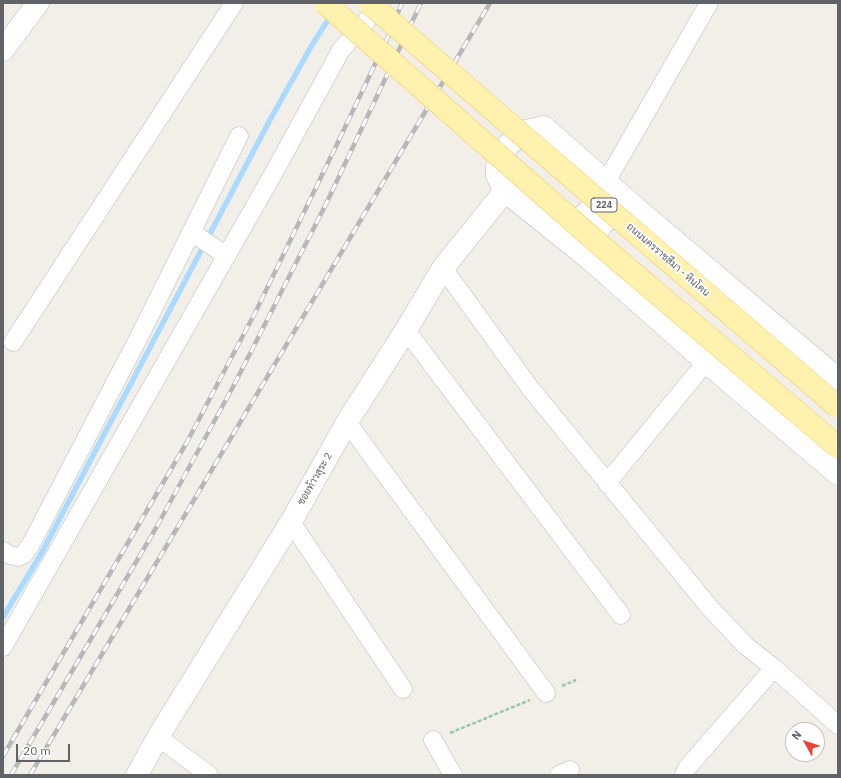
<!DOCTYPE html>
<meta charset="utf-8">
<style>
body{margin:0}
#map{position:relative;width:841px;height:778px;overflow:hidden;background:#f1efe8;font-family:"IBM Plex Sans",sans-serif}
canvas{display:block}
.frame{position:absolute;inset:0;border:4px solid #5f6368;pointer-events:none}
.north{position:absolute;left:785px;top:722px;width:40px;height:40px;box-sizing:border-box;background:#fff;border:1px solid #bfc1c3;border-radius:50%;rotate:309deg;font-size:11px;font-weight:700;line-height:16px;text-align:center;color:#5f6368}
.north::after{content:'';display:block;margin:auto;width:14px;height:18px;background:#ea4335;clip-path:polygon(50% 0,100% 100%,50% 72%,0 100%)}
.scale{position:absolute;left:16px;top:744px;width:54px;height:18px;box-sizing:border-box;border:2px solid #5f6368;border-top:0;padding-left:5px;font-size:12px;line-height:14px;white-space:nowrap;color:#5f6368;-webkit-text-stroke:3px #fff;paint-order:stroke}
</style>
<div id="map">
<canvas width="841" height="778"></canvas>
<div class="frame"></div>
<div class="north">N</div>
<div class="scale">20 m</div>
</div>
<script>
const g = document.querySelector('canvas').getContext('2d');
g.lineJoin = 'round';
function poly(rows) {
  const path = new Path2D();
  for (const r of rows) {
    path.moveTo(r[0], r[1]);
    for (let i = 2; i < r.length; i += 2) path.lineTo(r[i], r[i + 1]);
  }
  return path;
}
function stroke(path, color, width, dash) {
  g.strokeStyle = color;
  g.lineWidth = width;
  g.lineCap = dash ? 'butt' : 'round';
  g.setLineDash(dash || []);
  g.stroke(path);
}
function drawText(font, color, halo, rows, align = 'center') {
  g.font = font + ' "IBM Plex Sans",Sarabun,sans-serif';
  g.lineWidth = 3.5;
  g.setLineDash([]);
  g.textBaseline = 'middle';
  g.strokeStyle = halo;
  g.fillStyle = color;
  for (const [text, x, y, turn = 0] of rows) {
    g.save();
    g.translate(x, y);
    g.rotate((+turn || 0) * Math.PI / 180);
    g.textAlign = isNaN(turn) ? turn : align;
    if (halo) g.strokeText(text, 0, 0);
    g.fillText(text, 0, 0);
    g.restore();
  }
}
stroke(poly([
 [3,617,41,554,271,118,312,45,331,15]
]), '#aadaff', 5.5);
const street = poly([
 [606,182,709,3],
 [191,232,227,256],
 [443,268,530,388,710,608,745,645,774,668,838,725],
 [406,330,621,615],
 [13,342,234,3],
 [347,422,546,693],
 [607,483,706,362],
 [291,522,403,689],
 [3,551,10,555,18,557,24,554,31,544,139,337,239,136],
 [3,647,272,176,341,50,382,3],
 [158,737,209,775],
 [433,740,453,775],
 [559,775,570,770],
 [684,775,687,768,774,668]
]);
const secondary = poly([
 [3,50,38,3],
 [558,228,572,225,588,212,598,202,605,183],
 [592,256,592,242,602,223,621,211,632,210],
 [838,379,638,210,544,127,526,131,509,144,497,166,497,175,505,191,592,261,706,362,838,474],
 [137,775,158,737,291,522,347,422,406,330,443,268,505,191]
]);
stroke(street, '#b5b8bc', 19);
stroke(secondary, '#b6babf', 23);
stroke(poly([
 [562,686,576,680],
 [450,733,530,700]
]), '#9cc7a9', 2.5, [4, 2]);
stroke(street, '#fff', 18);
stroke(secondary, '#fff', 22);
const rail = poly([
 [3,756,187,442,219,381,255,313,339,140,388,37,402,3],
 [11,775,156,528,234,385,326,204,421,3],
 [30,775,490,3]
]);
stroke(rail, '#b6b7b8', 4.5);
stroke(rail, '#fff', 3, [9]);
const primaryBridge = poly([
 [325,3,606,250,838,447],
 [369,3,838,407]
]);
stroke(primaryBridge, '#f2c960', 23, []);
stroke(primaryBridge, '#fff2af', 22);
for (const [x, y, w] of [
 [604,205,26]
]) {
  const box = new Path2D();
  box.roundRect(x - w / 2, y - 7, w, 14, 3);
  g.fillStyle = '#fff';
  g.fill(box);
  stroke(box, '#5f6368', 1);
}
drawText('bold 9px', '#5f6368', null, [
 ["224",604,205]
]);
drawText('10px', '#5f6368', '#fff', [
 ["ถนนนครราชสีมา - หินโคน",668,260,41],
 ["ซอยท้าวสุระ 2",315,479,-60]
]);
</script>
